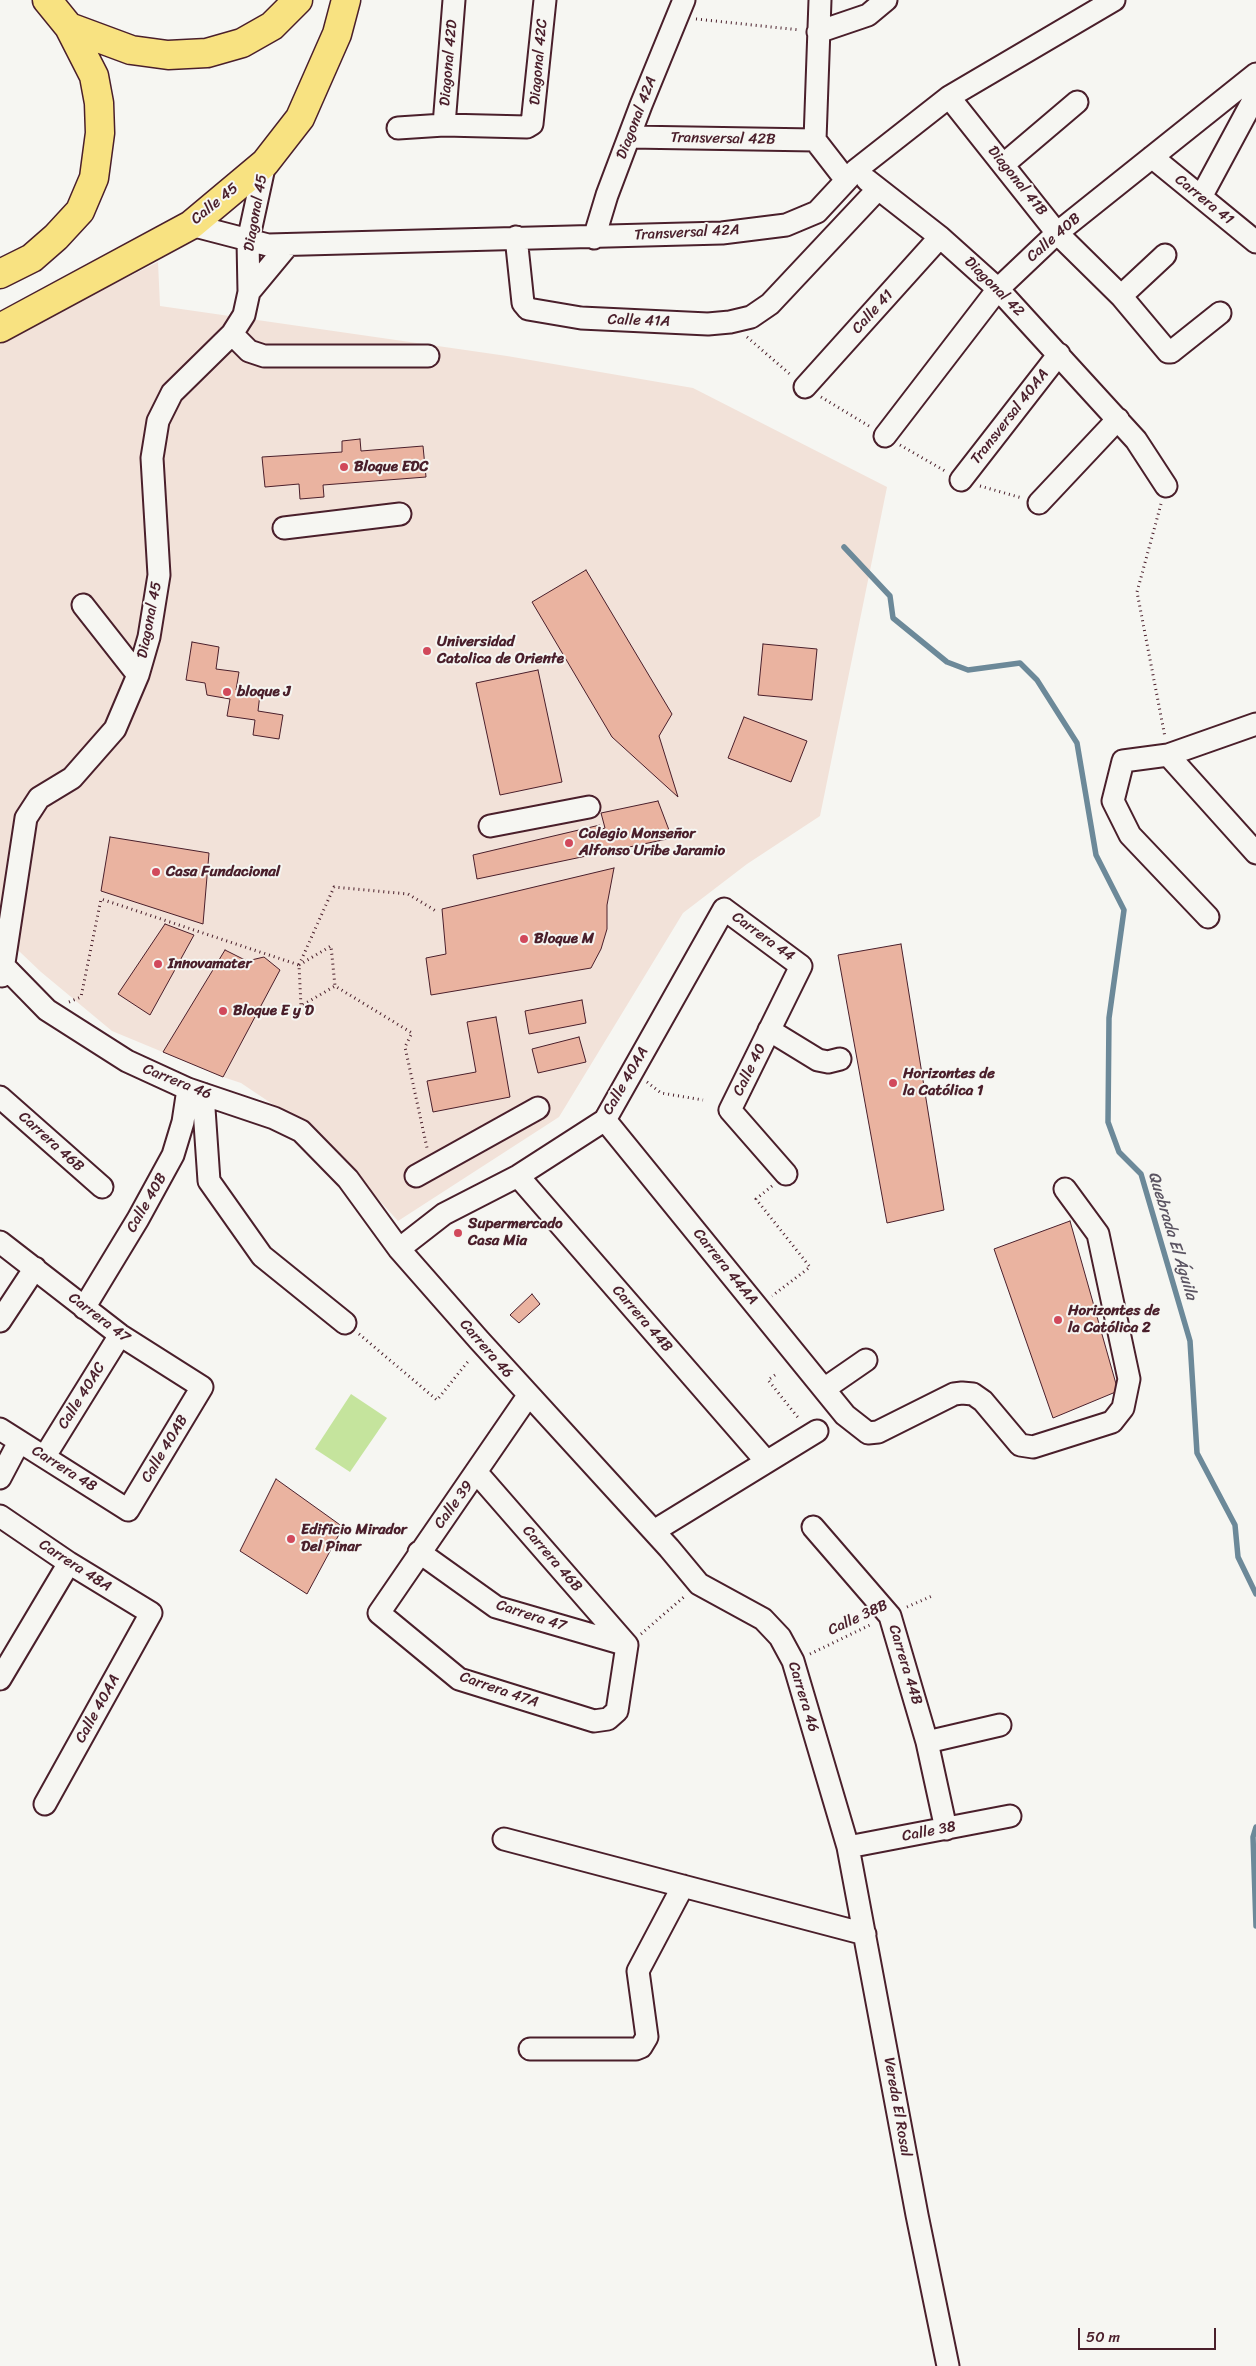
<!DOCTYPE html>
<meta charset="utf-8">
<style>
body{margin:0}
#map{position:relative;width:1256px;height:2366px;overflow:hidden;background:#f6f6f2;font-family:Sriracha,sans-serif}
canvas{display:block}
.scale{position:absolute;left:1078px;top:2328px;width:138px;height:22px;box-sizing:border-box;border:2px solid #4a1f2b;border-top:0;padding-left:6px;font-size:15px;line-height:18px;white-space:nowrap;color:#4a1f2b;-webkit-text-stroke:4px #f6f6f2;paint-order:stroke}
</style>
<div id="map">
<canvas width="1256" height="2366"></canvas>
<div class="scale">50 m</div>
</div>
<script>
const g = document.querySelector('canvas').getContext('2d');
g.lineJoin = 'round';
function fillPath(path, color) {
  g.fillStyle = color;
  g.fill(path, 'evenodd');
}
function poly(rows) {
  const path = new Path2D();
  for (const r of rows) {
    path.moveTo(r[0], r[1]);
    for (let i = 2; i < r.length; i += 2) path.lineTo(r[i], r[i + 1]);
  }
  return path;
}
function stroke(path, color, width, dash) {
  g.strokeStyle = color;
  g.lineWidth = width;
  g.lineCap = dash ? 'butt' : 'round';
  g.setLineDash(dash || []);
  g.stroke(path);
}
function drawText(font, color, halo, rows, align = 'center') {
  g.font = font + ' Sriracha,sans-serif';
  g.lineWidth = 4;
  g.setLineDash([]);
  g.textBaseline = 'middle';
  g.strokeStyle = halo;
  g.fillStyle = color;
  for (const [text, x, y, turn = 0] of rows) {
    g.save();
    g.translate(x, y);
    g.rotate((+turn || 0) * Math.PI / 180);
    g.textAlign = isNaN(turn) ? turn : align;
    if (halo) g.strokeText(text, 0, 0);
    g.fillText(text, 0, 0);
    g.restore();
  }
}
fillPath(poly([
 [158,262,160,306,507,356,693,388,887,487,820,816,747,864,683,913,559,1117,398,1221,323,1138,241,1083,223,1077,112,1031,41,972,0,933,0,341]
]), '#f2e2d9');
fillPath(poly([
 [351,1394,387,1418,350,1472,315,1449]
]), '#c5e49d');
stroke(poly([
 [844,547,890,596,893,618,947,662,968,670,1020,663,1037,680,1077,743,1096,855,1124,910,1109,1018,1108,1122,1119,1152,1141,1174,1190,1341,1197,1453,1235,1525,1238,1557,1256,1594],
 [1256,1827,1253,1837,1256,1926]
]), '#6c8999', 5.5);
const building = poly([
 [360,439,361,451,423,446,426,477,323,485,324,497,300,499,299,484,265,487,262,457,342,452,342,441,360,439],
 [586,570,672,714,659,736,678,797,612,737,532,602,586,570],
 [192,642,219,647,216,669,239,672,236,690,260,694,258,711,283,715,279,739,253,735,255,720,227,716,230,699,207,695,205,683,186,680,192,642],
 [763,644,817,649,812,700,758,695,763,644],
 [538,670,562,782,500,795,476,683,538,670],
 [744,717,807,741,791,782,728,758,744,717],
 [658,801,672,838,477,879,473,855,600,825,600,830,605,828,601,813,658,801],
 [110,837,209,853,203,924,101,891,110,837],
 [614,868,607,905,607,929,601,949,591,968,431,995,426,958,446,954,442,909,614,868],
 [165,924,194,935,150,1015,118,994,165,924],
 [901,944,944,1210,887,1223,838,955,901,944],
 [225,950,247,961,264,957,280,970,223,1077,163,1052,225,950],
 [582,1000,586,1023,529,1034,525,1011,582,1000],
 [496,1017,510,1097,433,1112,427,1081,476,1072,467,1022,496,1017],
 [579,1037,586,1062,538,1073,532,1049,579,1037],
 [1070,1221,1118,1391,1053,1418,994,1249,1070,1221],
 [532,1294,540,1304,519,1323,510,1315,532,1294],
 [276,1479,343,1527,307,1594,240,1551,276,1479]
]);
fillPath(building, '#eab3a0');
stroke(building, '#4a1f2b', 1);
const minor = poly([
 [820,0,815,140,846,180],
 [818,32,868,15,886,0],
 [949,97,1057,233,1121,296,1168,352,1171,352,1220,313],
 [444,125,454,0],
 [398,128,444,125,527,127,532,124,545,0],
 [630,137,815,140],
 [1152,157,1256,242],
 [1004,164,1077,102],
 [867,180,940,237,998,289,1136,440,1166,486],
 [1201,197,1256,95],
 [191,225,268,245,722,233,786,225,817,212,856,170,949,97,1114,0],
 [516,237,523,303,528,309,581,318,708,324,730,322,751,317,770,304,878,189],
 [594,238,607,195,641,105,684,0],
 [249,292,288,245],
 [1121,296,1165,255],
 [232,334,249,351,264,356,428,356],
 [805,387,940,237],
 [885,436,998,289,1057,233,1256,74],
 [961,480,1059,354],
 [1039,503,1118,419],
 [284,528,400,514],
 [83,605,138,675],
 [1168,755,1256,853],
 [490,826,589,807],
 [1208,917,1130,835,1113,801,1123,761,1168,755,1256,724],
 [0,962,47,1010,127,1061,188,1089,274,1118,301,1131,348,1179,399,1249,479,1340,669,1548,699,1584,763,1619,780,1637,793,1661,848,1847,917,2215,948,2366],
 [2,976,26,818,39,798,72,778,115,729,138,675,149,637,159,575,152,458,158,421,172,393,232,334,244,315,249,292,248,241,265,163],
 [769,1030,818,1060,828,1062,840,1059],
 [203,1094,209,1181,262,1256,345,1323],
 [0,1097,102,1187],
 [605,1120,845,1415,868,1433,878,1432,954,1394,962,1393,973,1394,983,1401,1020,1445,1033,1447,1112,1422,1123,1408,1129,1379,1098,1234,1065,1189],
 [416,1176,538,1108],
 [518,1176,766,1461],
 [0,1242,120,1335,202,1387,128,1510,0,1429],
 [399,1249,444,1214,518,1176,605,1120,724,909,801,966,730,1110,786,1174],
 [84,1308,138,1219,173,1155,183,1122,188,1089],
 [0,1321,35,1268],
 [824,1389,866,1360],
 [528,1396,379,1613,459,1679,594,1721,608,1719,617,1711,627,1645],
 [45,1456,120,1335],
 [477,1473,627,1645],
 [0,1478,19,1442],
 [0,1516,69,1563,151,1613,45,1804],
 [813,1527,890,1616,927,1742,946,1829],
 [654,1531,817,1431],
 [419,1552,496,1607,627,1645],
 [0,1679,69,1563],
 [927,1742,1000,1725],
 [504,1839,865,1934],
 [848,1847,1010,1816],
 [530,2049,636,2049,641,2047,647,2037,638,1971,683,1886]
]);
const major = poly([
 [47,0,69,27,131,50,168,55,207,53,242,43,272,26,298,0],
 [0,274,32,258,56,237,80,211,94,178,100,133,99,103,94,76,69,27],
 [0,328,191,225,265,163,300,118,337,34,346,0]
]);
stroke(minor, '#4a1f2b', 25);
stroke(major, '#4a1f2b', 31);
stroke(poly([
 [696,19,800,30],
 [747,337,792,376],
 [821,397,869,426],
 [900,445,945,471],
 [980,486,1022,498],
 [1161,504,1137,592,1165,737],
 [299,965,334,887,408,894,436,911],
 [299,965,331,946,335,986],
 [69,1002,81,997,101,899,299,965,301,1006,335,986,412,1033,405,1047,427,1148],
 [647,1082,661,1093,703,1100],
 [772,1186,756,1199,810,1267,772,1296],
 [359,1334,437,1400,470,1359],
 [775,1375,768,1380,800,1420],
 [907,1607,932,1596],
 [641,1634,685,1596],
 [810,1654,872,1624]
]), '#4a1f2b', 3, [1, 4]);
stroke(minor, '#f6f6f2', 21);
stroke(major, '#f8e281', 28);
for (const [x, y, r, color] of [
 [344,467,5,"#d1495b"],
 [427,651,5,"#d1495b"],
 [227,692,5,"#d1495b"],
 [569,843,5,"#d1495b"],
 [156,872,5,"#d1495b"],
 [524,939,5,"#d1495b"],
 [158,964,5,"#d1495b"],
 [223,1011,5,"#d1495b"],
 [893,1083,5,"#d1495b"],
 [458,1233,5,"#d1495b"],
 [1058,1320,5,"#d1495b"],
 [291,1539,5,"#d1495b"]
]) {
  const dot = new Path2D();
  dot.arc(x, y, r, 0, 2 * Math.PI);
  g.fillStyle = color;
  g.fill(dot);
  stroke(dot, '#f6f6f2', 2);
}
drawText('15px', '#4a1f2b', '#f6f6f2', [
 ["Diagonal 42C",539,62,-85],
 ["Diagonal 42D",449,63,-85],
 ["Diagonal 42A",637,118,-69],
 ["Transversal 42B",723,139,1],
 ["Diagonal 41B",1017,181,51],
 ["Carrera 41",1204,200,39],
 ["Calle 45",215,204,-39],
 ["Diagonal 45",256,213,-80],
 ["Transversal 42A",687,233,-3],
 ["Calle 40B",1054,238,-41],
 ["Diagonal 42",994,287,45],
 ["Calle 41",873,312,-48],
 ["Calle 41A",639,321,2],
 ["Transversal 40AA",1010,417,-52],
 ["Diagonal 45",150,620,-79],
 ["Carrera 44",763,937,36],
 ["Calle 40",750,1070,-64],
 ["Calle 40AA",626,1081,-60],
 ["Carrera 46",177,1082,22],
 ["Carrera 46B",51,1142,42],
 ["Calle 40B",147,1203,-60],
 ["Carrera 44AA",725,1267,51],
 ["Carrera 47",99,1318,37],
 ["Carrera 44B",642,1319,49],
 ["Carrera 46",486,1349,49],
 ["Calle 40AC",82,1396,-58],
 ["Calle 40AB",165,1449,-59],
 ["Carrera 48",64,1469,32],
 ["Calle 39",454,1505,-54],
 ["Carrera 46B",552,1559,49],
 ["Carrera 48A",75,1566,33],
 ["Carrera 47",531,1616,18],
 ["Calle 38B",858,1618,-25],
 ["Carrera 44B",905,1665,73],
 ["Carrera 47A",499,1690,19],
 ["Carrera 46",803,1697,73],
 ["Calle 40AA",98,1709,-61],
 ["Calle 38",929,1832,-11],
 ["Vereda El Rosal",897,2107,80]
]);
drawText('bold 15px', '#4a1f2b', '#f6f6f2', [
 ["Bloque EDC",354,467],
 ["Universidad",437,642],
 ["Catolica de Oriente",437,659],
 ["bloque J",237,692],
 ["Colegio Monseñor",579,834],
 ["Alfonso Uribe Jaramio",579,851],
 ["Casa Fundacional",166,872],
 ["Bloque M",534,939],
 ["Innovamater",168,964],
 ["Bloque E y D",233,1011],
 ["Horizontes de",903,1074],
 ["la Católica 1",903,1091],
 ["Supermercado",468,1224],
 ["Casa Mia",468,1241],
 ["Horizontes de",1068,1311],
 ["la Católica 2",1068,1328],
 ["Edificio Mirador",301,1530],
 ["Del Pinar",301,1547]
], 'left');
drawText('italic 16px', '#5b5462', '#f6f6f2', [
 ["Quebrada El Águila",1172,1236,73]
]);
</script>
